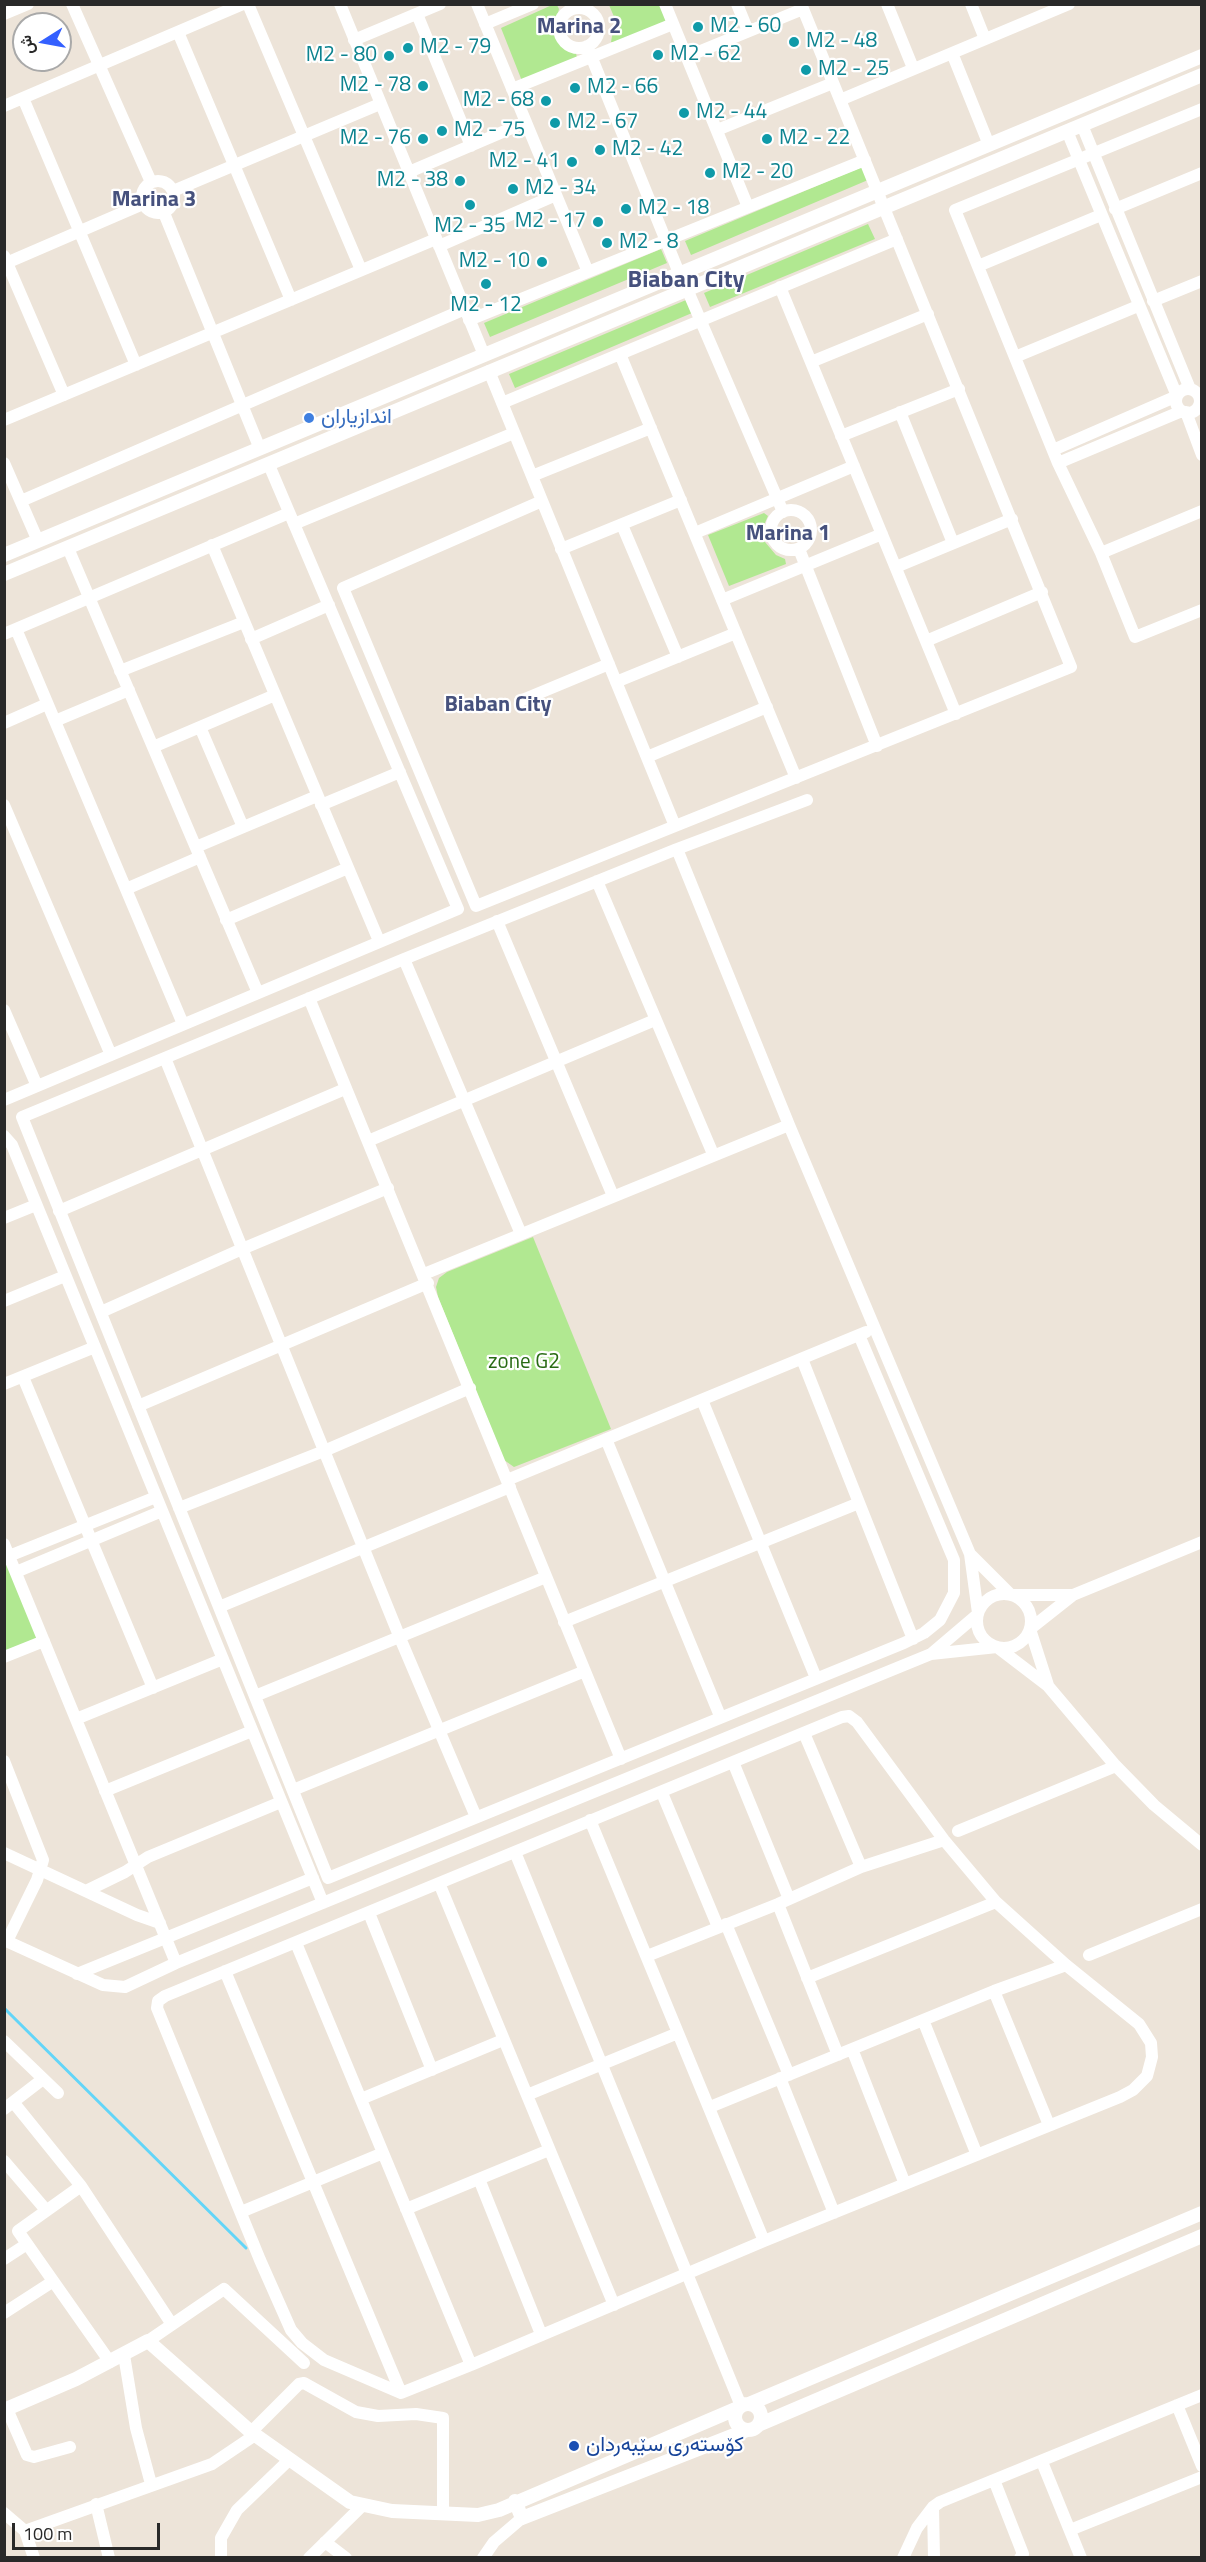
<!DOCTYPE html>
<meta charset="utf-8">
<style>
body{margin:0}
#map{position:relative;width:1206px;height:2562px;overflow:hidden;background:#ede4d9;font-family:"Titillium Web",Vazirmatn,sans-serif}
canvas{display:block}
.frame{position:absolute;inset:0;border:6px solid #292929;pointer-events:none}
.north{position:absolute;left:12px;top:12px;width:60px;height:60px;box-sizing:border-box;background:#fff;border:2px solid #a9a9a9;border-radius:50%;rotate:259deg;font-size:16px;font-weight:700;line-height:24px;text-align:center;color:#292929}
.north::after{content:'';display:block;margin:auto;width:21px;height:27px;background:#3460ff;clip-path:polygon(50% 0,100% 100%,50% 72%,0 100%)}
.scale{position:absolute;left:12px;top:2523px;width:148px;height:27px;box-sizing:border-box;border:3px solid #292929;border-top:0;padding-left:8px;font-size:18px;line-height:21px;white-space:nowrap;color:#292929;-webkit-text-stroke:4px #fff;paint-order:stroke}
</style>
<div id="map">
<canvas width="1206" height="2562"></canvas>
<div class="frame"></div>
<div class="north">ش</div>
<div class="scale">100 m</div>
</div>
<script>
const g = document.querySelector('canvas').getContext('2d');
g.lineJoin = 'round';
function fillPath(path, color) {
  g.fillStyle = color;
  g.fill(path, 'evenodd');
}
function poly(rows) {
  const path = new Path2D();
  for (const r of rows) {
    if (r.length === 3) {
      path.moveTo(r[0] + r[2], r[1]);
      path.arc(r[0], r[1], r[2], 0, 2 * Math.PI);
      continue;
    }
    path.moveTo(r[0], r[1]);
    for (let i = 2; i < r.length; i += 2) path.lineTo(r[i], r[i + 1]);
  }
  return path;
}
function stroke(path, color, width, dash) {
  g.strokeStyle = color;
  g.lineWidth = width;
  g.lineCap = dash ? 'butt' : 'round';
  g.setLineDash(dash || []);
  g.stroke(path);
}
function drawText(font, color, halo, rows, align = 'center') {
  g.font = font + ' "Titillium Web",Vazirmatn,sans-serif';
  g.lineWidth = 4.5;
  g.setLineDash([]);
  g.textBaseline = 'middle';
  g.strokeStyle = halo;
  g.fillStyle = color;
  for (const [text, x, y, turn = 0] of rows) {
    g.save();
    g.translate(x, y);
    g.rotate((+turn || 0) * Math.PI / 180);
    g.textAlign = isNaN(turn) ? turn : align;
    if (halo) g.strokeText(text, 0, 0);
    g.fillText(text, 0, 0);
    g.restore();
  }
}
fillPath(poly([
 [552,5,557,5,559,9,554,28,558,40,565,49,576,53,577,58,522,81,501,28],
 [609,5,667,5,672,19,615,43,611,42,615,19],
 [862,167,868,180,691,255,685,241],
 [868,224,875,239,710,307,704,293],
 [661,249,667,263,490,337,484,323],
 [686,300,692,313,515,388,509,374],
 [764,513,768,516,763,527,765,542,776,555,785,559,786,564,729,586,708,535],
 [533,1237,611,1429,514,1467,504,1460,438,1297,436,1287,439,1278,447,1272],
 [4,1557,38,1640,4,1653]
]), '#b1e891');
stroke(poly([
 [4,2008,246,2248]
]), '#63d5f8', 3);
stroke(poly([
 [72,4,151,182],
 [248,4,361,270],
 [340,4,484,355],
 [477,4,588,272],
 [665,4,748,207],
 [737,4,748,31],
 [887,4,913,68],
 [971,4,985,39],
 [579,28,20],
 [4,14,28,4],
 [417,14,471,146],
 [485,24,533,4],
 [178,32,291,300],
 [354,40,440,4],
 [587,46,679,273],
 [952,53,989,145],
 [686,57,803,9],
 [512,89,673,24],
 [23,98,136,365],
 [840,100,1069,4],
 [4,106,243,4],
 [1202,109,955,210,1058,463,1101,553,1135,637,1202,610],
 [1082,125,1190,389],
 [717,130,833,83],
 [409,172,526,122],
 [158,197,16],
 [173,191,380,104],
 [1115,209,1202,173],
 [164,213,260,449],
 [439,246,556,195],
 [4,256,64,395],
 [4,264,143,204],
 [978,266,1101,215],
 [780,287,956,714],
 [687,289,783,512],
 [1153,301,1202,281],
 [469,320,865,160],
 [620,354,796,778],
 [1015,357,1138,306],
 [811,362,928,314],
 [489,371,675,826],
 [1188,401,12],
 [502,403,897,239],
 [900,412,953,543],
 [1186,412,1202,455],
 [4,420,436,239],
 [841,436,959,389],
 [1053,450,1177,396,1067,131],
 [4,463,38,541],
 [1058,463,1182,411],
 [532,476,651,428],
 [21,501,465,309],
 [542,501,343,588,476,906,1071,667,801,4],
 [791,530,20],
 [294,524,514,433],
 [622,525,678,657],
 [695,533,854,466],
 [212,545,379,941],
 [68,548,258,993],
 [561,549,681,500],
 [799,549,877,746],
 [1101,553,1202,511],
 [896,567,1012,519],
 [722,600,882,534],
 [16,629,183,1024],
 [4,634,289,513],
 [251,639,329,605],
 [926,641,1042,592],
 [120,671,244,622],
 [616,682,736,633],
 [520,701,609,664],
 [55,721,129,690],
 [4,723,47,704],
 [200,727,243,827],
 [153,747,275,695],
 [647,757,767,707],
 [807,800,677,849,404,959,22,1117,328,1878,904,1643,924,1633,940,1620,954,1593,954,1560,859,1335],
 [4,805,111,1055],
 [321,805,400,772],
 [196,847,317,796],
 [677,849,789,1125,970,1554,978,1613],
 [597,881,713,1154],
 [126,889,200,857],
 [226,920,348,868],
 [497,921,613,1196],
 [404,959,521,1234],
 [309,998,621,1759],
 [4,1010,37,1086],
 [165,1058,400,1638,476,1817],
 [4,1100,458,909,269,465],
 [4,1136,12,1145,323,1903],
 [368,1141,655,1020],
 [59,1211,345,1089],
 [4,1218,36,1205],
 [424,1274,789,1125],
 [4,1301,65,1276],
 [101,1312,242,1249,388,1188],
 [802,1359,913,1639],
 [23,1377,153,1688],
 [4,1384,95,1347],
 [702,1400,816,1678],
 [138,1406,428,1283],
 [606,1439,720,1716],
 [507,1480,866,1332],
 [179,1508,324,1451,470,1388],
 [4,1544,176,1963],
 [971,1555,1011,1595],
 [9,1556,156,1497],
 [16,1572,162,1511],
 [1004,1621,27],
 [1014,1595,1073,1595],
 [219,1607,510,1487],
 [564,1622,859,1503],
 [997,1647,1048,1686,1114,1764,1154,1805,1202,1845],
 [931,1654,978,1614],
 [4,1657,44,1641],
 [1048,1685,1030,1629,1073,1595,1202,1542],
 [255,1696,546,1577],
 [76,1719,223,1659],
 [804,1733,861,1867],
 [4,1761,43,1860,37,1880,7,1941],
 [733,1762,789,1899],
 [293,1790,585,1671],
 [105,1791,252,1731],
 [662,1793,718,1927],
 [590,1820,764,2241],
 [958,1831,1116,1766],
 [515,1852,741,2406],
 [4,1853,137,1915,160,1923],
 [439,1883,614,2305],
 [86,1891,125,1872,148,1857,281,1802],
 [778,1904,838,2055],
 [369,1913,432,2070],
 [726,1924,789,2075],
 [4,1940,103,1985,125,1987,176,1963,931,1654,997,1647],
 [296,1943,471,2365,764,2241,1120,2097,1133,2090,1147,2076,1152,2057,1151,2043,1139,2024,1066,1965,996,1902,944,1840,857,1722,849,1716,842,1717,165,1996,158,2001,157,2008,260,2260,291,2330,302,2343,324,2360,401,2393,471,2365],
 [1089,1955,1202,1909],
 [647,1956,778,1904,861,1867,944,1840],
 [225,1971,401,2393],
 [77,1974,313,1878],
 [807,1978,996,1902],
 [994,1991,1049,2125],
 [923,2020,977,2155],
 [4,2041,58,2093],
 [852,2049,905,2184],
 [780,2078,834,2213],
 [527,2095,678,2033],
 [361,2099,503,2040],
 [14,2103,81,2186,171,2323],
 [710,2107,994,1991,1066,1965],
 [4,2109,43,2079],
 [4,2161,46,2210],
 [479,2179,541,2334],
 [81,2186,18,2231,110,2362],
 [406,2209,549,2150],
 [241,2212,383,2153],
 [4,2259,27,2244],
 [4,2313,52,2282],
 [148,2341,224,2289,304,2363],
 [124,2355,136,2428,151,2484],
 [1177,2405,1202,2466],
 [7,2409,27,2455,34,2457,70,2447],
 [251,2432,299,2384,304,2383,356,2412,378,2416,416,2414,443,2418,443,2513],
 [1042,2462,1081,2558],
 [994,2480,1023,2554,1020,2558],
 [96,2504,109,2558],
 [933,2507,934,2558],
 [4,2513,25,2531,34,2558],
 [1070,2530,1202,2477],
 [25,2531,212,2464,255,2435],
 [325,2542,346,2558],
 [221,2558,221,2538,237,2510,289,2460],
 [309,2558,362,2506],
 [483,2558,494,2542,522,2518],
 [903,2558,917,2528,933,2507,940,2502,1202,2395]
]), '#fff', 12);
stroke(poly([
 [4,555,1202,56],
 [4,574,1202,75],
 [749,2404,1202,2213],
 [748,2417,13],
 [4,2410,76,2379,148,2341,251,2432,350,2502,392,2511,478,2515,499,2510,738,2408],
 [758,2425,1202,2236],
 [515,2501,522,2518,747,2430]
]), '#fff', 14);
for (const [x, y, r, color] of [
 [698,27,6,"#0f9aa8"],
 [794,42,6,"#0f9aa8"],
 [408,48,6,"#0f9aa8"],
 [658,55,6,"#0f9aa8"],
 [389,56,6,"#0f9aa8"],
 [806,70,6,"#0f9aa8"],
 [423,86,6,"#0f9aa8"],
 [575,88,6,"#0f9aa8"],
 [546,101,6,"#0f9aa8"],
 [684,113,6,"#0f9aa8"],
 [555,123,6,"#0f9aa8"],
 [442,131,6,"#0f9aa8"],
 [423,139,6,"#0f9aa8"],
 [767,139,6,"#0f9aa8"],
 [600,150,6,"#0f9aa8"],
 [572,162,6,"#0f9aa8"],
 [710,173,6,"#0f9aa8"],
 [460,181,6,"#0f9aa8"],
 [513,189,6,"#0f9aa8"],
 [470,205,6,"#0f9aa8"],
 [626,209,6,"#0f9aa8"],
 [598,222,6,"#0f9aa8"],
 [607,243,6,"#0f9aa8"],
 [542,262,6,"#0f9aa8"],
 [486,284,6,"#0f9aa8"],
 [309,418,6,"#3f7fe0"],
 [574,2446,6,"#1a4fb4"]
]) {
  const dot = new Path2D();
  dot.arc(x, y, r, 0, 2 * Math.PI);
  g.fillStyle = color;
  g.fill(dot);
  stroke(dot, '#fff', 2);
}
drawText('21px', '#0d838f', '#fff', [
 ["M2 - 60",710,27],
 ["M2 - 48",806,42],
 ["M2 - 79",420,48],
 ["M2 - 62",670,55],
 ["M2 - 80",377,56,"right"],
 ["M2 - 25",818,70],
 ["M2 - 78",411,86,"right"],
 ["M2 - 66",587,88],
 ["M2 - 68",534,101,"right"],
 ["M2 - 44",696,113],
 ["M2 - 67",567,123],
 ["M2 - 75",454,131],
 ["M2 - 76",411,139,"right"],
 ["M2 - 22",779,139],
 ["M2 - 42",612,150],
 ["M2 - 41",560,162,"right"],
 ["M2 - 20",722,173],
 ["M2 - 38",448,181,"right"],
 ["M2 - 34",525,189],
 ["M2 - 18",638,209],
 ["M2 - 17",586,222,"right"],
 ["M2 - 35",470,227,"center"],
 ["M2 - 8",619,243],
 ["M2 - 10",530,262,"right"],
 ["M2 - 12",486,306,"center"]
], 'left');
drawText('21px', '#366cbe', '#fff', [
 ["اندازياران",321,418]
], 'left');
drawText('21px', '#296b14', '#fff', [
 ["zone G2",524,1363]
]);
drawText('21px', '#164399', '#fff', [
 ["کۆستەری سێبەردان",586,2446]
], 'left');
drawText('bold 22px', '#46517d', '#fff', [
 ["Marina 2",579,28],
 ["Marina 3",154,201],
 ["Marina 1",788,535],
 ["Biaban City",498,706]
]);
drawText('bold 24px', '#46517d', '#fff', [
 ["Biaban City",686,281]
]);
</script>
